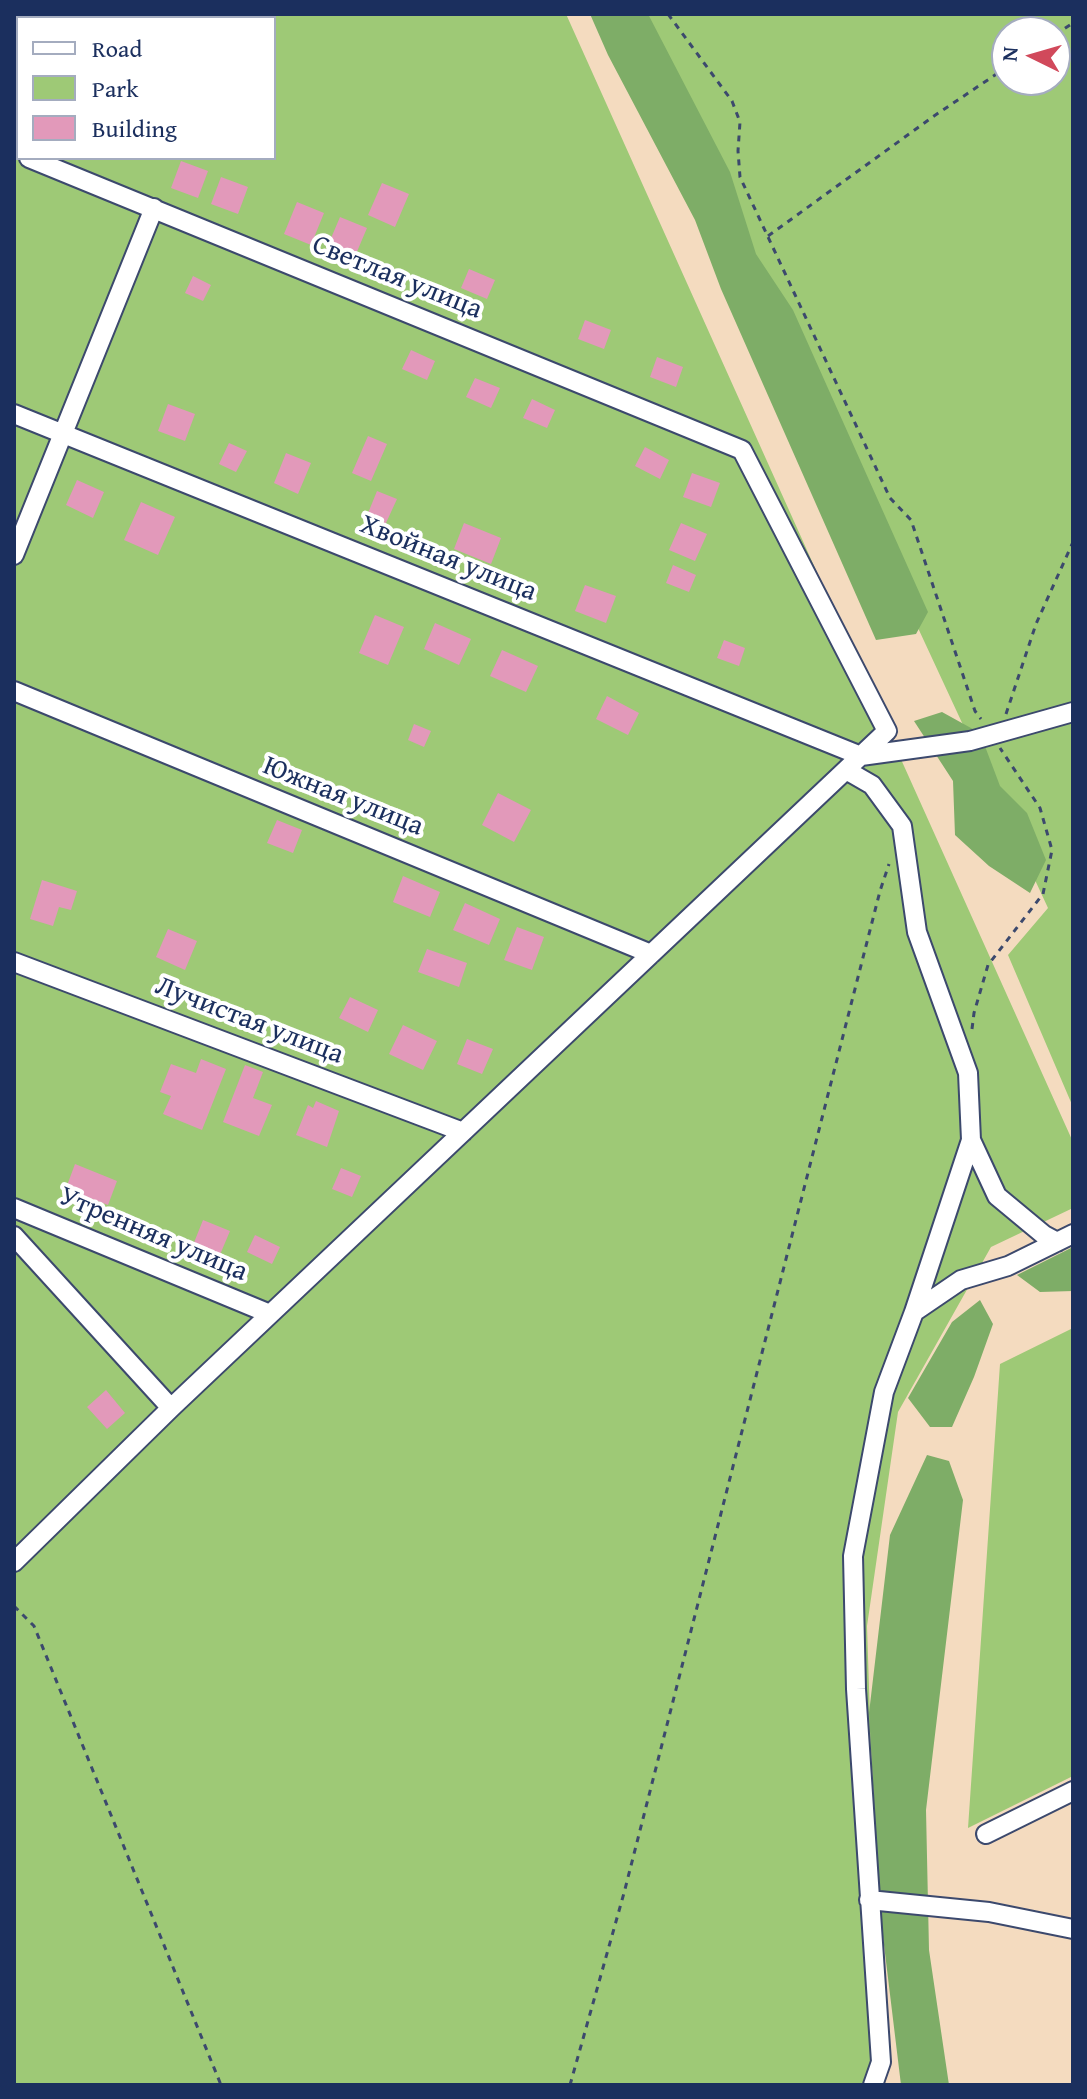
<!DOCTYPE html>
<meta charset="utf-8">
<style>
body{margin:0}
#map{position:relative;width:1087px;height:2099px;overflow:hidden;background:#f4dbbf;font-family:"Gentium Book Plus",serif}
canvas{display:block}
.frame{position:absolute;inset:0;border:16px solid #1b2f5e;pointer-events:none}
.legend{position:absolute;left:16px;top:16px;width:260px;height:144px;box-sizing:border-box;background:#fff;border:2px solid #a4acbf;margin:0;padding:10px 14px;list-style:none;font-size:24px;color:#1b2f5e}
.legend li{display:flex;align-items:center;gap:16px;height:40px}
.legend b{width:40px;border:2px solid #a4acbf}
.north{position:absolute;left:991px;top:16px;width:80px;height:80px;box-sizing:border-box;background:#fff;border:2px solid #a4acbf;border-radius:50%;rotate:275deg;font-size:22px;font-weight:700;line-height:32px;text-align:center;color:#1b2f5e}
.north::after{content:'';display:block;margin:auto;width:28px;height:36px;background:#d1495b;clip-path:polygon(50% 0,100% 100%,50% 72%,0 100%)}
</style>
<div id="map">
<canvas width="1087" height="2099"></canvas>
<div class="frame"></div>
<ul class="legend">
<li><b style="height:10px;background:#fff"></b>Road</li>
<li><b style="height:22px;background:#9ec976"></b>Park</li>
<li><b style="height:22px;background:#e299ba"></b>Building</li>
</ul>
<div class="north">N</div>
</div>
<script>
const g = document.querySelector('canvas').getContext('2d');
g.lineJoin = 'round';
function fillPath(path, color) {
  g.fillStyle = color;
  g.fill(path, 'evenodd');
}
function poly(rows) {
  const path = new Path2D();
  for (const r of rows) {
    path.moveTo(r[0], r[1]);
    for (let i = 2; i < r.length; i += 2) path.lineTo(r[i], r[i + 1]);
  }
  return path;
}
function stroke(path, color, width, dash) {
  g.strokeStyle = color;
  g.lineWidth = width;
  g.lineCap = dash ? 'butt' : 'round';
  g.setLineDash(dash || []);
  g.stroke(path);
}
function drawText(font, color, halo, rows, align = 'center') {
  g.font = font + ' "Gentium Book Plus",serif';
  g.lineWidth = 8;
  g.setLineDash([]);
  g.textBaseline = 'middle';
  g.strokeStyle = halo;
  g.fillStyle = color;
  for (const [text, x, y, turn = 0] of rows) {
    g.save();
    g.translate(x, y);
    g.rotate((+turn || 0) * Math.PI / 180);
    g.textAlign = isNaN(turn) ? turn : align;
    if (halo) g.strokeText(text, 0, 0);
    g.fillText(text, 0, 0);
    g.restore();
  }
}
fillPath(poly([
 [14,14,566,14,1073,1142,1073,1208,991,1247,898,1412,867,1626,882,2085,14,2085],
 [18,18,274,18,274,158,18,158],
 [633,14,1073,14,1073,1107,1008,955,1048,908],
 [1007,32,1055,32,1055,80,1007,80],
 [1073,1328,1073,1776,968,1828,1000,1364]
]), '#9ec976');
fillPath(poly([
 [590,14,648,14,730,172,756,254,793,310,928,612,916,634,876,640,721,289,695,220,608,55],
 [942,712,980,733,1000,786,1027,813,1046,860,1030,893,989,866,955,835,953,781,914,721],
 [1073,1247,1073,1291,1040,1292,1017,1275],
 [980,1300,993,1324,974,1377,952,1427,930,1427,908,1398,952,1322],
 [927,1455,949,1461,963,1500,926,1810,929,1950,949,2085,901,2085,880,1912,869,1713,890,1535]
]), '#7ead67');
fillPath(poly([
 [181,161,208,171,198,198,171,188],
 [221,177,248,187,238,214,211,204],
 [382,183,409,194,395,227,368,215],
 [297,202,324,213,311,245,284,234],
 [340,217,367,228,353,261,326,250],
 [469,269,495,280,487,299,461,288],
 [193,276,211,285,203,301,185,293],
 [585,320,611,330,604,349,578,339],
 [411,350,435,361,427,380,402,369],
 [657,357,683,367,676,387,650,377],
 [475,378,500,388,491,408,466,397],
 [532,399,555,410,547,428,523,418],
 [168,404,195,414,185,441,158,431],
 [368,436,387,444,371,481,352,473],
 [229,443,247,451,236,472,219,464],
 [645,447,669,460,660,479,635,466],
 [286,453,311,463,298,494,274,483],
 [692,473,720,483,711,507,683,497],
 [77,480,104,492,93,518,66,505],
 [377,491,397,499,380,536,362,528],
 [141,502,175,517,158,555,124,540],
 [464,523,501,538,491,564,454,549],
 [681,523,707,534,695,561,669,550],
 [673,565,696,575,689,592,666,583],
 [585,585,616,596,606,623,575,611],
 [375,615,404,627,388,665,359,653],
 [435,623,471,639,459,665,424,649],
 [724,640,745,648,739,666,717,658],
 [502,650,538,666,526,692,490,676],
 [607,696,639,713,628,735,596,719],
 [414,724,431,731,424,747,408,740],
 [498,793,531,810,514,842,482,825],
 [277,820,302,830,293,853,267,843],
 [403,876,440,892,430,917,393,902],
 [42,880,77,891,71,910,59,907,53,926,30,919],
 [465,903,500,919,489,945,453,930],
 [517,927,544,937,532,970,504,960],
 [168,929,197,941,185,970,156,957],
 [427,949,467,963,459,987,418,972],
 [350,997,378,1010,368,1032,339,1018],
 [403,1025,437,1041,423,1070,389,1054],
 [467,1039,493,1049,482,1074,457,1064],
 [201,1059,226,1069,202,1130,163,1114,171,1096,160,1092,171,1064,196,1073],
 [245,1065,263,1072,253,1098,272,1105,259,1136,223,1122],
 [316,1101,339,1111,327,1147,296,1135,308,1105,313,1108],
 [75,1164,117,1181,108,1205,84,1196,80,1206,62,1199],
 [341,1168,361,1176,352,1197,332,1189],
 [203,1220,230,1231,219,1257,193,1245],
 [255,1235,280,1247,272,1264,247,1252],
 [106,1390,125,1413,107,1429,87,1407]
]), '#e299ba');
const street = poly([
 [14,414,861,756,970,741,1073,712],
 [14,555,154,208],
 [14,691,651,954],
 [846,770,872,785,902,826,917,932,968,1073,971,1140,914,1312],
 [14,962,463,1132],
 [971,1140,997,1196,1044,1235,1057,1242],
 [14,1208,270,1314],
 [14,1236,171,1408],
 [14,1562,171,1408,887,731,742,450,29,158],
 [986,1834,1073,1791],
 [869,1900,989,1912,1073,1929],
 [873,2085,881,2062,856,1689,853,1556,884,1392,914,1312,961,1280,1008,1266,1073,1234]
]);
stroke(street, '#3c496d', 22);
stroke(poly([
 [668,14,732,101,740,122,738,151,740,177,890,498,911,520,975,711,981,719],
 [1055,35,1073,23],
 [768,236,934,116,1007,67],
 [1006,714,1036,624,1073,542],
 [972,1029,974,1013,988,965,1043,894,1052,850,1040,808,1000,748],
 [14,1606,34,1626,221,2085],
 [570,2085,624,1893,880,891,889,864]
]), '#3c496d', 3, [6, 6]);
stroke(street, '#fff', 18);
drawText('28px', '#1b2f5e', '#fff', [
 ["Светлая улица",397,278,22],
 ["Хвойная улица",448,559,22],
 ["Южная улица",343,797,22],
 ["Лучистая улица",249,1021,21],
 ["Утренняя улица",153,1235,23]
]);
</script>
